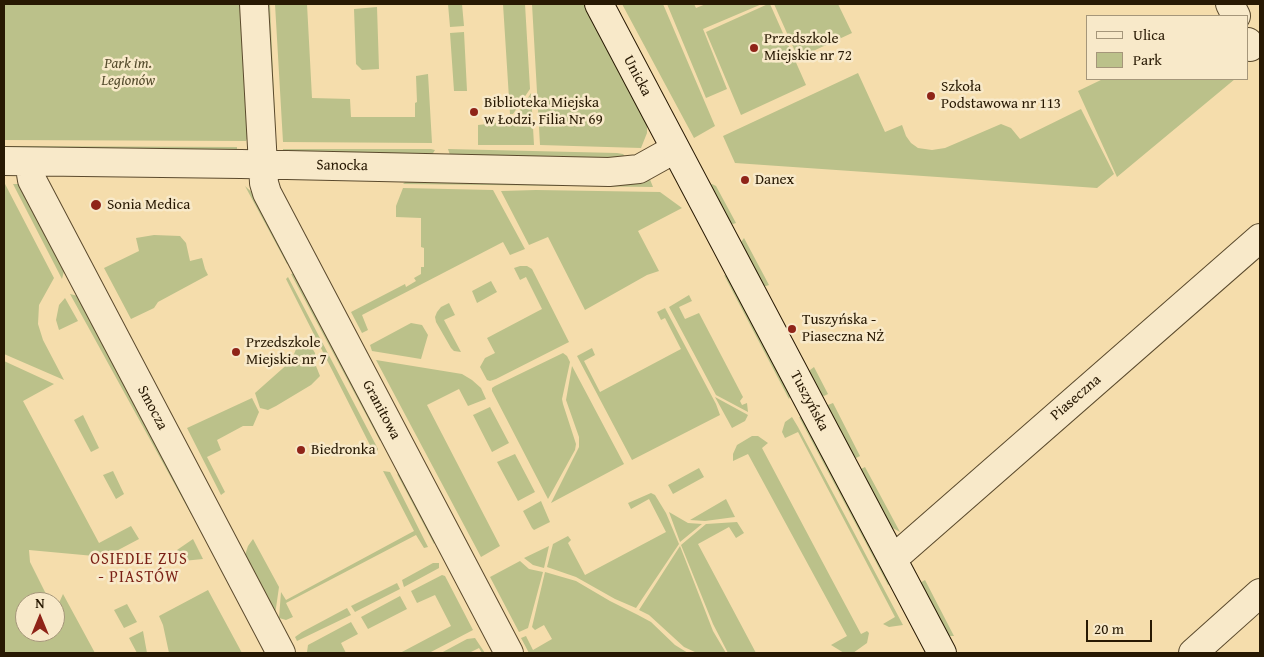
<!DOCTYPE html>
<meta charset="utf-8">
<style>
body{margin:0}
#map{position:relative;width:1264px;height:657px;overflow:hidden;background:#f5ddac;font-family:"Gentium Book Plus",serif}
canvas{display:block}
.frame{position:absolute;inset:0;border:5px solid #281903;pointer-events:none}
.legend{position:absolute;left:1086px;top:15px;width:162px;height:65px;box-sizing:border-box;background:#f8e9c9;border:1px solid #a5967a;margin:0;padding:6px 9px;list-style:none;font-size:15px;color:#281903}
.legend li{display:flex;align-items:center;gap:10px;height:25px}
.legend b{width:25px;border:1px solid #a5967a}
.north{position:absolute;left:15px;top:592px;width:50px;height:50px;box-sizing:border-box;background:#f8e9c9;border:1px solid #a5967a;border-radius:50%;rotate:0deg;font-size:14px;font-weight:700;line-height:20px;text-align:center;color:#281903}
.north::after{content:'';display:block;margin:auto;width:18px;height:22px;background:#8f2418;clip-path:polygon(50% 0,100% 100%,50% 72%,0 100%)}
.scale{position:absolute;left:1086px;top:620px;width:66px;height:22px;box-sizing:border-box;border:2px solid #281903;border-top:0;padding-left:6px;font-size:15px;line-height:18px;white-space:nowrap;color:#281903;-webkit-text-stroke:4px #f8e9c9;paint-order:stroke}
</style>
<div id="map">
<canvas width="1264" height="657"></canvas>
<div class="frame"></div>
<ul class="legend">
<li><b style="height:6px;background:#f8e9c9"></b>Ulica</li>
<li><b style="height:14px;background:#bbc18a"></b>Park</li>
</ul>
<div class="north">N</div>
<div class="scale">20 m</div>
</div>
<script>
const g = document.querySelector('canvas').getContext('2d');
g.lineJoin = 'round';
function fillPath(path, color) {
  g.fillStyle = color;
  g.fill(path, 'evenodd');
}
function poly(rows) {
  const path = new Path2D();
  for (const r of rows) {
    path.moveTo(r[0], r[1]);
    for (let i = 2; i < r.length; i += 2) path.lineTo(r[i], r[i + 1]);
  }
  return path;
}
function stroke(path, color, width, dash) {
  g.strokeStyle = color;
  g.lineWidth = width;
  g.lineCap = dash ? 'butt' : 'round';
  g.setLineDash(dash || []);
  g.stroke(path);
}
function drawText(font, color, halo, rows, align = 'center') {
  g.font = font + ' "Gentium Book Plus",serif';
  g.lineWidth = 5;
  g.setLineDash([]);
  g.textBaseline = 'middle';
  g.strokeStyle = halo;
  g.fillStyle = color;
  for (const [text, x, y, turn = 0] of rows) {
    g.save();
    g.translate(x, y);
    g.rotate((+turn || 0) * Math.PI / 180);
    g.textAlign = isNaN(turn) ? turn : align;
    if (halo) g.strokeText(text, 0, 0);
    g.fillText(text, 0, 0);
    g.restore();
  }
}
fillPath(poly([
 [4,4,244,4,251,130,246,141,4,140],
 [264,4,270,4,276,142,272,141],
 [275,4,307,4,312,98,350,99,351,117,415,117,415,103,417,102,416,76,428,74,432,143,283,142],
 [448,4,462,4,464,26,450,27],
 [503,4,525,4,530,89,513,114,510,114],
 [532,4,586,4,647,123,647,133,641,148,540,145],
 [622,4,663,4,715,126,694,138],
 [667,4,694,4,696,8,706,4,762,4,703,29,727,89,706,98],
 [768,4,770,4,806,85,741,115,706,32],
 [774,4,838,4,852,33,798,58],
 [377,7,379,69,362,70,356,64,354,9],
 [464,32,467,91,454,91,450,33],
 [858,73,885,132,902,125,906,136,911,143,918,148,932,150,945,148,1001,124,1011,128,1020,139,1081,109,1114,174,1097,188,735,163,723,136],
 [1103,79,1235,79,1117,177,1078,91],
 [531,93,534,145,478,145,478,125,513,121],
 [4,146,237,147,237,154,4,151],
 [283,149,431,149,435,150,430,158,283,154],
 [448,149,617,153,623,154,628,159,623,162,450,155],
 [649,177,653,187,403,184,408,179],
 [4,182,54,278,39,305,38,324,43,340,64,380,4,354],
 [13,184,18,184,62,266,64,271,62,279],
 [712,184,716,186,736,223,733,224,727,222,708,186],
 [245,186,257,197,288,262,287,264],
 [403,188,493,190,525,249,510,255,503,242,362,315,368,330,362,333,351,312,405,284,406,287,416,281,414,278,421,274,421,267,424,267,424,248,421,247,421,218,396,217,396,206],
 [536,190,660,192,682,208,638,231,659,271,647,275,585,310,548,237,529,245,501,191],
 [154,235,180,236,186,243,190,261,202,258,205,269,208,275,158,302,154,308,131,319,104,268,139,251,136,238],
 [744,238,769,285,766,286,761,286,739,245],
 [520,266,527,266,532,269,569,342,496,379,490,381,487,380,480,367,485,358,495,353,487,338,542,309,526,277,520,280,514,268],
 [296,273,380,433,380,441,291,274],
 [724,275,732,278,791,394,789,399],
 [288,277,378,449,375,455,286,279],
 [491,281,497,292,477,303,472,291],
 [70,294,78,296,195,512,191,514],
 [689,295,692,301,679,307,685,319,699,313,743,397,740,401,742,405,747,403,748,412,716,395,669,307],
 [65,298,78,321,59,330,56,320,59,305],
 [449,303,455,315,444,320,461,352,454,351,451,348,436,322,435,317,437,312,441,307],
 [665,308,716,404,720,415,632,460,577,356,592,348,595,355,584,361,600,392,681,349,665,318,661,320,657,312],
 [411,323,422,325,428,335,421,359,372,351,370,345],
 [302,346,312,348,315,353,316,366,320,376,311,385,276,406,268,410,260,408,255,393,291,361,297,347],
 [563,353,567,356,570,362,562,399,563,404,576,444,575,450,548,499,492,391,492,388,495,386],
 [376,360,462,374,472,380,481,388,486,399,468,406,459,389,427,405,500,546,481,557],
 [4,361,54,384,23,401,99,543,131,526,139,539,105,557,29,550,30,562,50,602,25,602,25,632,55,632,55,612,63,594,95,653,4,653],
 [572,366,624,464,551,503,579,447,579,437,566,400],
 [814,367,828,394,824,396,818,394,808,376,810,370],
 [715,397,748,415,745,421,732,428],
 [252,398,259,412,253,426,243,426,217,440,221,450,207,457,225,492,221,495,187,428],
 [833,403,860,456,856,458,851,456,826,410,828,405],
 [490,407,509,443,492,452,473,415],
 [83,415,99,448,91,452,74,420],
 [792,417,798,427,903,625,889,627,883,624,895,617,798,432,785,438,782,432,785,422],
 [799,417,804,418,893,582,888,585],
 [752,436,758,436,768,443,762,448,831,578,861,634,867,631,869,633,867,643,853,653,844,653,831,645,847,636,748,454,733,461,733,454,737,445],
 [515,454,535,492,518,501,497,462],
 [865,467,900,532,889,526,859,470],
 [699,468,704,477,673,494,668,485],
 [113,471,124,494,116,499,103,475],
 [383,471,390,472,428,547,424,548,416,535,286,603,293,617,286,620,279,618,281,592,286,600,414,531],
 [397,474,401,476,436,541,434,544],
 [651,493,655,495,666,513,679,544,636,608,615,599,576,577,547,567,553,544,568,536,571,540,568,543,585,575,666,532,649,499,631,509,628,503],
 [726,499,735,517,705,521,690,520],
 [541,501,550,522,534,530,532,528,523,511],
 [669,512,688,523,702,524,680,542],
 [737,522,744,533,736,538,729,527,698,544,756,653,728,653,713,624,681,545,706,524],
 [193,539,203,559,183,561,177,550],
 [253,539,279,587,275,615,247,568,245,555,248,546],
 [549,546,544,568,533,565,524,558],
 [680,546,713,631,726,653,697,653,684,647,649,615,639,610],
 [520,561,529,569,543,572,528,628,519,632,490,577],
 [433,563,439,563,439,568,404,587,402,580],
 [545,572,576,581,610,601,638,615,651,622,675,645,688,653,529,653,521,638,526,636,533,650,552,639,544,625,535,630,532,627],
 [442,575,445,576,473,630,429,653,400,653,451,626,435,595,417,603,411,591],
 [925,580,954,636,946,636,918,584],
 [397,583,400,589,355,612,351,606],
 [208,590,242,653,169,653,163,625,159,616],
 [400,596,407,609,368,629,361,617],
 [127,604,137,622,124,628,114,610],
 [347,608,351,615,297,641,295,637,302,632],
 [351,622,358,634,341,643,346,653,307,652,308,645],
 [143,631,147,653,137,653,129,638],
 [475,638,485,653,482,653,479,648,469,653,441,653,467,639]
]), '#bbc18a');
const street = poly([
 [254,4,264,183,267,193,509,653],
 [1230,4,1236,16],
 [1248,42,1250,47],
 [4,161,241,164,609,172,639,169,675,149],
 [29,162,32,180,281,653],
 [893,559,1260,238],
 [1193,653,1260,593]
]);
const secondary = poly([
 [599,4,942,653]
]);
stroke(street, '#5b4a2d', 30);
stroke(secondary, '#281903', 30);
stroke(street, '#f8e9c9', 28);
stroke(secondary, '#f8e9c9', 28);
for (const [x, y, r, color] of [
 [754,48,5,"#8f2418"],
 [931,96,5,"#8f2418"],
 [474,112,5,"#8f2418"],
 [745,180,5,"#8f2418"],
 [96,205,6,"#8f2418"],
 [792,329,5,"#8f2418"],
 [236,352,5,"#8f2418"],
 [301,450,5,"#8f2418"]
]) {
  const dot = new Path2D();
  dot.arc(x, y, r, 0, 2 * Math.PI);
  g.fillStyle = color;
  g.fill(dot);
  stroke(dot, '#f8e9c9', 2);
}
drawText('15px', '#281903', '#f8e9c9', [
 ["Przedszkole",764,39],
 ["Miejskie nr 72",764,56],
 ["Szkoła",941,87],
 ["Podstawowa nr 113",941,104],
 ["Biblioteka Miejska",484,103],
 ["w Łodzi, Filia Nr 69",484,120],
 ["Danex",755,180],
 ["Sonia Medica",107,205],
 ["Tuszyńska -",802,320],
 ["Piaseczna NŻ",802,337],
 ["Przedszkole",246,343],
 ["Miejskie nr 7",246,360],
 ["Biedronka",311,450]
], 'left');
drawText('italic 15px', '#544b2c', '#f8e9c9', [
 ["Park im.",128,64],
 ["Legionów",128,81]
]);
drawText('15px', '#281903', '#f8e9c9', [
 ["Unicka",637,76,62],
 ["Sanocka",342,166,1],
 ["Piaseczna",1076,398,-41],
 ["Tuszyńska",809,401,62],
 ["Smocza",152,408,62],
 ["Granitowa",381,410,62]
]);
g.letterSpacing = '1px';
drawText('16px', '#7a1f14', '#f8e9c9', [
 ["OSIEDLE ZUS",139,560],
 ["- PIASTÓW",139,578]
]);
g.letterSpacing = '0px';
</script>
